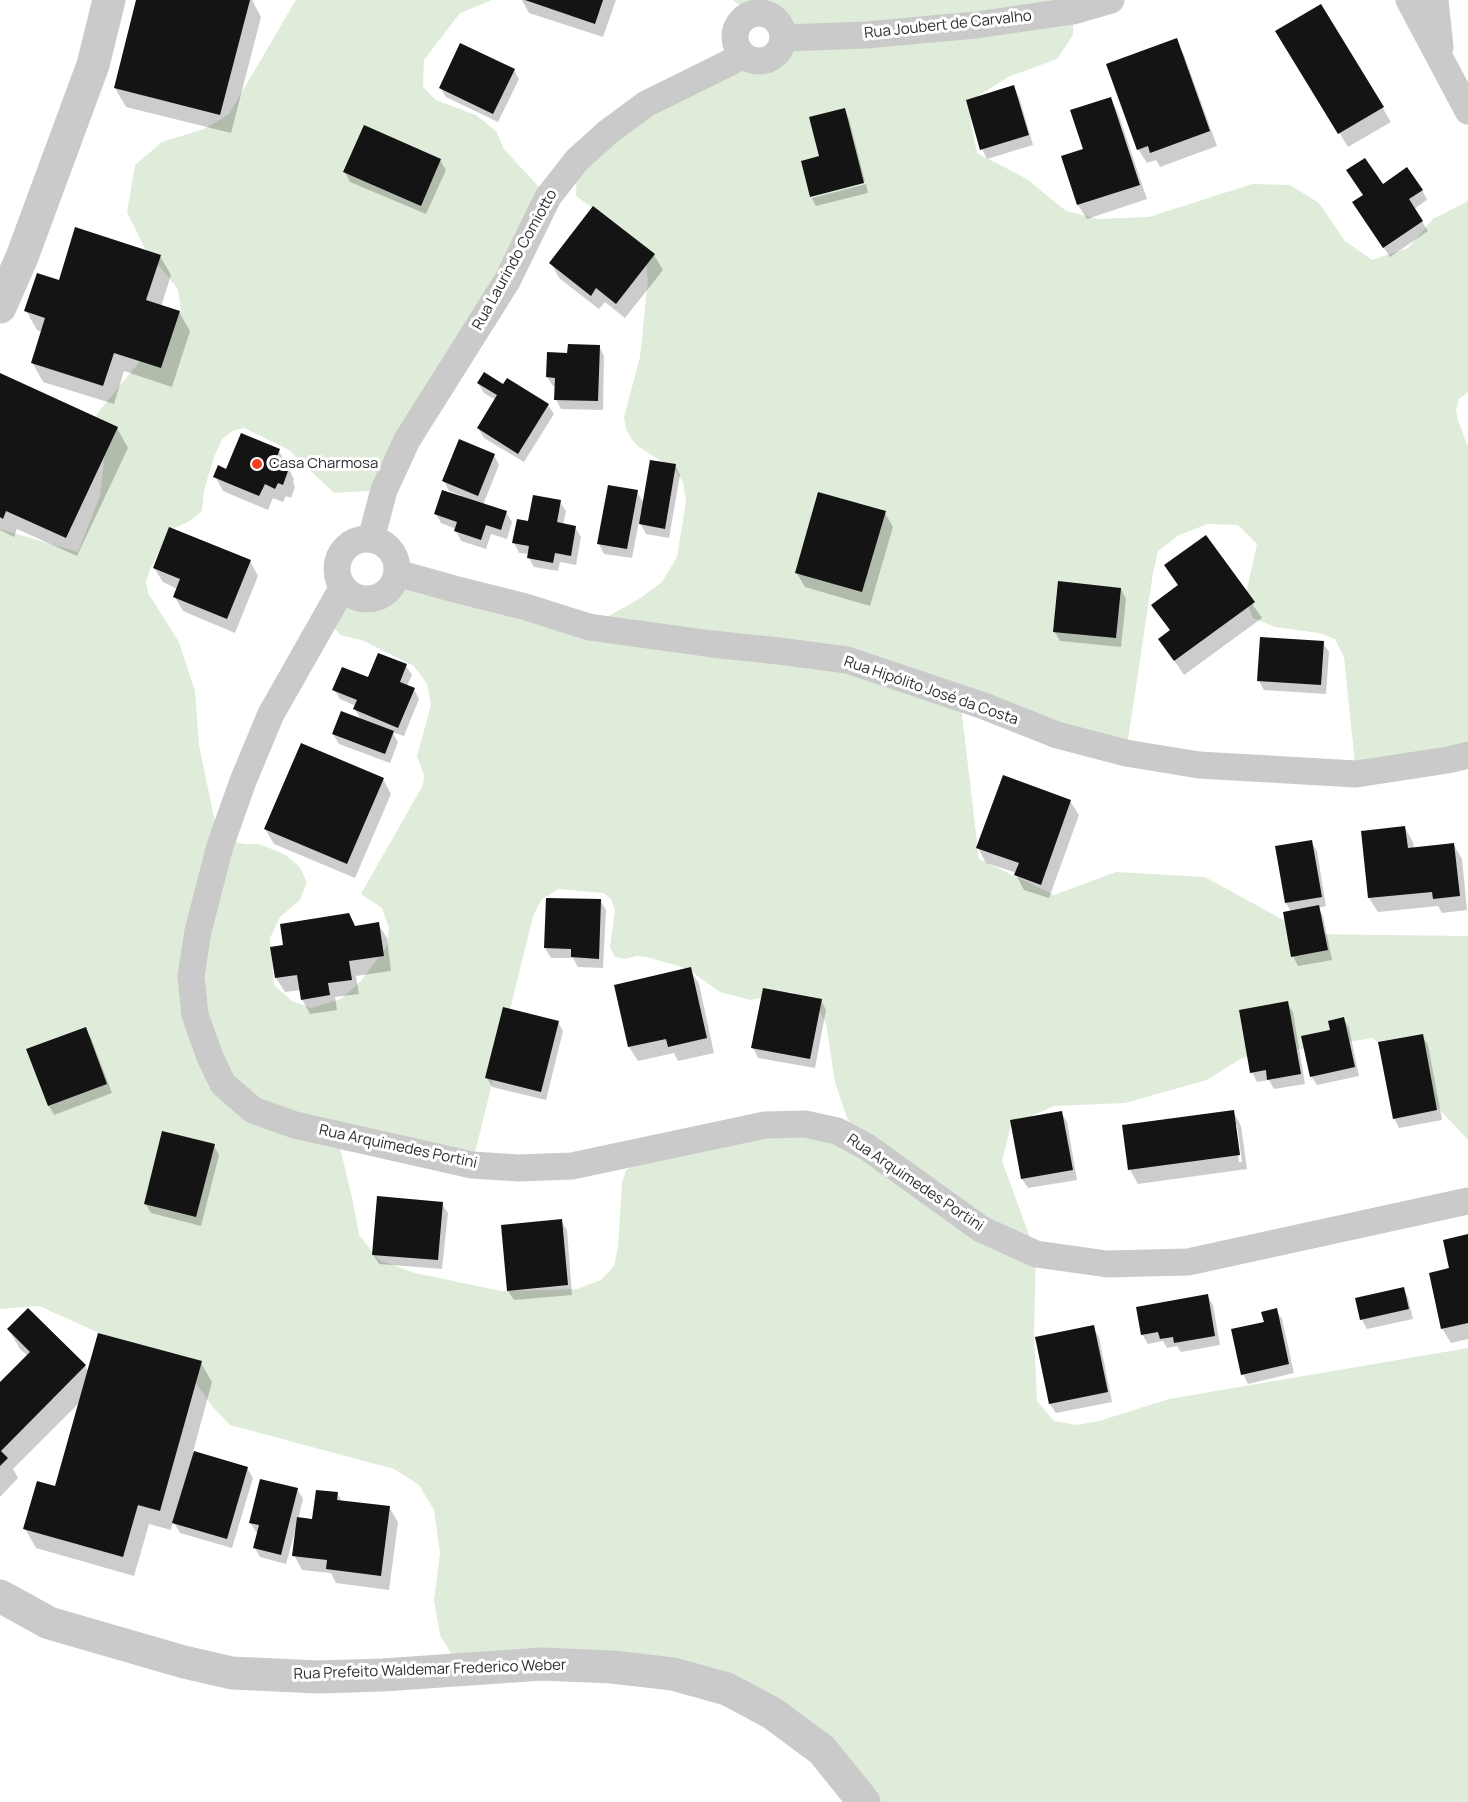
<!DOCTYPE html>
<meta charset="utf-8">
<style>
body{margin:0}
canvas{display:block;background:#fff}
</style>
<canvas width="1468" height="1802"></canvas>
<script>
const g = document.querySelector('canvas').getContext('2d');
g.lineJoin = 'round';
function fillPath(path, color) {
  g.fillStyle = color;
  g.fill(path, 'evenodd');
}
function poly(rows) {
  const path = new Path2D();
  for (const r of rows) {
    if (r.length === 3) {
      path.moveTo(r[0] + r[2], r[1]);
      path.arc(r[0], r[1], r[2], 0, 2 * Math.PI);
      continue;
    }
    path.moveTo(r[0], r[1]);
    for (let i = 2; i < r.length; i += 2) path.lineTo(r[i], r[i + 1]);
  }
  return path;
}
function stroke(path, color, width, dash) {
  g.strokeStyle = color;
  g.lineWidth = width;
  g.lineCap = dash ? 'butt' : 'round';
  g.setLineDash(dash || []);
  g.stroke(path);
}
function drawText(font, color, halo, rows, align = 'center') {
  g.font = font + ' Manrope,sans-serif';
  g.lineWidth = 6;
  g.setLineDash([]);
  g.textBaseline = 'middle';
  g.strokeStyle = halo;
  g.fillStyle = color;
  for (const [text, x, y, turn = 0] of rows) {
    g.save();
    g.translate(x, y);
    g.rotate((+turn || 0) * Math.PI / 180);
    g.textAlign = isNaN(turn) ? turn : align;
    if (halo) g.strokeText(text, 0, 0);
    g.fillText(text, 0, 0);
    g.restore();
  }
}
fillPath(poly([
 [296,0,492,0,460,13,424,60,423,87,436,100,476,115,496,131,504,149,548,197,384,490,334,493,289,450,244,428,232,431,222,439,214,457,204,490,202,511,188,522,170,530,150,569,146,582,148,593,179,642,195,691,199,745,220,846,232,841,244,844,259,844,284,854,299,866,307,882,300,900,280,917,270,938,274,985,292,1001,311,1008,341,999,361,981,387,946,389,928,382,908,361,894,423,785,424,775,417,756,431,705,427,684,414,666,362,640,340,635,332,625,352,595,363,599,375,598,385,593,393,584,589,627,639,599,662,582,677,557,686,502,683,482,675,470,639,447,632,440,626,429,624,417,640,357,648,280,645,257,608,219,576,196,577,160,608,132,753,61,764,61,774,57,781,48,781,27,775,18,765,13,754,13,732,0,1111,0,1074,11,1073,35,1057,59,1008,77,978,96,971,108,971,122,977,153,1027,179,1066,211,1098,219,1149,217,1252,184,1290,185,1319,203,1345,241,1372,260,1408,248,1433,219,1468,201,1468,392,1459,399,1456,410,1458,420,1468,447,1468,755,1356,774,1344,657,1335,639,1319,633,1275,627,1253,618,1245,598,1257,544,1238,525,1208,524,1179,535,1158,551,1153,573,1126,753,960,698,979,859,1054,895,1116,872,1205,877,1309,934,1468,936,1468,1140,1373,1038,1242,1058,1207,1080,1125,1103,1054,1106,1011,1125,1002,1161,1036,1254,1034,1334,1037,1401,1054,1421,1077,1425,1099,1421,1169,1399,1468,1348,1468,1802,860,1802,727,1689,461,1670,440,1635,434,1600,440,1553,434,1510,419,1485,394,1469,230,1425,212,1406,194,1380,168,1364,39,1306,0,1309,0,529,78,552,100,496,105,452,103,431,96,415,181,311,178,289,145,249,127,212,135,165,162,142,204,129,229,114],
 [559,889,603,893,611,899,615,911,610,947,615,957,626,959,636,956,647,957,688,969,720,992,750,1000,791,992,814,1001,826,1023,835,1082,847,1118,866,1146,765,1125,657,1149,626,1170,622,1183,618,1247,614,1266,601,1280,577,1289,501,1291,415,1273,379,1260,359,1235,353,1202,337,1135,472,1165,533,916,542,899]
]), '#dfecd9');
fillPath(poly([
 [138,0,252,0,261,17,231,133,126,107,115,88],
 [522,0,616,0,603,37,529,13],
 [1176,40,1184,55,1217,146,1160,167,1156,160,1147,163,1138,149],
 [1286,46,1382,107,1391,122,1348,147],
 [514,70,519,79,498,122,446,97,440,88],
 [1014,87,1019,97,1033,145,987,159,982,149],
 [1110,98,1118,113,1147,199,1087,219,1078,205,1063,157,1085,150],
 [844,109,849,119,865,181,811,195,811,197,802,162,821,158],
 [440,160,446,170,426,214,350,182,345,172],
 [866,184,868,193,816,206,812,198],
 [1382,186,1422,190,1427,200,1414,209,1428,231,1390,257,1359,212],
 [654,255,663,270,625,318,605,302,599,309,559,278,551,263],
 [160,256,171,275,161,307,179,312,190,331,172,387,124,371,114,404,43,382,32,362,42,332,37,330,26,311,60,282],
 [599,346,604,356,603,410,561,409,556,399,556,387,553,386,547,377,569,355],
 [0,378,117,428,128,448,77,556,17,529,14,537,0,530],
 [478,383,504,386,548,405,554,414,524,462,484,438,478,428,496,400,484,393],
 [279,451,294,479,293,482,295,487,291,498,286,496,283,502,273,498,268,510,223,491,215,476],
 [494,455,499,465,483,505,506,512,512,522,507,539,491,534,486,549,461,541,456,531,456,529,441,523,436,514,462,496,449,491,444,481],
 [675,465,680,475,669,538,646,534,639,521,632,558,604,554,599,544,637,492,644,504],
 [560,502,566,511,563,525,575,527,581,537,576,565,560,562,558,571,534,567,529,558,529,554,519,553,514,543],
 [885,513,893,527,870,606,805,587,796,572],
 [1206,537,1262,618,1184,675,1160,639,1171,632,1153,605,1179,587,1166,566],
 [250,561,258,576,235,633,183,611,174,596,177,589,163,582,154,568],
 [1121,589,1126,599,1121,647,1060,641,1054,631],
 [1323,643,1329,652,1326,694,1264,690,1259,681],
 [406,666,412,675,407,686,414,689,419,699,404,736,392,732,398,742,390,763,339,744,333,734,361,720,355,709,356,706,340,699,334,689],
 [383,779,391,794,355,878,274,844,265,829],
 [1070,801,1079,815,1049,898,1024,890,1016,875,1017,873,986,863,978,848],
 [1405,828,1413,842,1414,849,1454,845,1462,859,1467,910,1442,913,1438,906,1378,912,1369,898,1363,833],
 [1311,842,1317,851,1326,906,1319,908,1323,916,1332,960,1298,966,1293,956,1291,912,1286,903,1276,848],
 [547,899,600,900,606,910,603,968,578,967,573,958,551,958,545,948],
 [378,924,387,938,391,971,356,976,359,994,335,997,337,1010,310,1014,302,999,301,990,285,992,276,978,356,928],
 [690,969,699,984,714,1053,678,1061,674,1053,638,1061,629,1047],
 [821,1000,826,1010,815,1068,758,1058,753,1048],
 [1287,1003,1293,1012,1305,1084,1274,1089,1269,1080,1257,1082,1252,1072],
 [1344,1019,1349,1028,1359,1076,1317,1085,1311,1076,1331,1031],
 [558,1022,563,1031,546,1100,492,1087,487,1078],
 [85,1029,91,1038,112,1093,54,1115,49,1106],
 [1422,1035,1428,1045,1442,1120,1399,1128,1394,1118],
 [1233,1111,1241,1126,1247,1169,1138,1184,1130,1170],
 [1234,1125,1237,1125,1242,1162,1239,1162],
 [1061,1112,1067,1122,1077,1180,1028,1188,1022,1179,1012,1122],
 [214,1146,219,1155,201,1226,151,1213,145,1203],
 [442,1204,448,1213,442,1269,379,1264,373,1254],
 [561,1221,567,1230,572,1295,514,1300,508,1291,503,1226],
 [1468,1236,1468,1339,1451,1343,1442,1328,1451,1269],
 [1403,1288,1408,1298,1413,1319,1367,1329,1362,1320,1357,1299],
 [1207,1295,1213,1305,1220,1345,1181,1352,1177,1346,1167,1348,1163,1341,1148,1344,1142,1334],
 [1276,1310,1282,1319,1294,1373,1248,1384,1243,1374,1265,1323],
 [1093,1327,1099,1337,1112,1402,1056,1413,1050,1404,1037,1338],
 [9,1330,85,1366,89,1372,201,1363,212,1382,193,1452,247,1468,253,1478,232,1548,180,1533,173,1521,171,1530,149,1524,134,1576,36,1548,25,1529,56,1488,81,1401,13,1469,18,1478,0,1497,0,1384,28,1356,20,1349],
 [297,1489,303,1499,298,1519,314,1520,337,1493,342,1502,389,1507,398,1522,389,1590,336,1583,331,1573,302,1570,294,1555,297,1531,295,1531,286,1564,260,1557,255,1548,258,1533,256,1532,250,1522]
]), '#0003');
fillPath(poly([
 [136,0,250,0,220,115,114,88],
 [525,0,603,0,595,24],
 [1321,4,1384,107,1338,134,1275,31],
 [1177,38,1210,131,1150,153,1148,146,1137,150,1106,64],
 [460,43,515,69,493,114,439,88],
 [1014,85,1029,135,980,150,966,100],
 [1111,97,1140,185,1077,205,1061,156,1083,149,1070,110],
 [845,108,864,183,810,197,801,161,819,156,809,117],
 [364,125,441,159,421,206,343,172],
 [1365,158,1383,184,1407,167,1423,190,1409,199,1423,221,1383,248,1352,202,1363,195,1346,170],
 [593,206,655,254,616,304,596,288,591,296,549,263],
 [75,227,161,255,146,300,180,311,161,368,114,353,103,386,31,363,45,318,24,311,37,273,59,280],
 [568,344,600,345,598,401,554,400,555,378,546,377,547,352,567,353],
 [484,372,503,384,507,378,549,404,518,454,477,428,497,395,477,383],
 [0,373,118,427,66,538,6,511,3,519,0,517],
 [241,433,280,449,276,459,287,463,284,470,288,471,283,485,278,483,275,489,265,484,259,496,213,477,218,465,226,469],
 [459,439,495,454,478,496,442,481],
 [650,460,676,464,665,529,639,524],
 [608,485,638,490,627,549,597,544],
 [442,490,507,511,501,530,486,525,481,540,454,531,457,522,434,514],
 [818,492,886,511,862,592,795,573],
 [533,495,561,500,557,522,576,526,571,556,555,553,553,563,527,558,529,546,512,543,517,519,528,521],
 [169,527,251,560,227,619,173,597,180,579,153,568],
 [1206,535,1255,602,1174,661,1158,639,1170,630,1151,605,1178,585,1164,565],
 [1058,581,1121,588,1116,638,1053,632],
 [1260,637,1324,641,1321,685,1257,681],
 [378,653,407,664,400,682,415,688,398,728,353,709,357,700,332,690,342,667,368,677],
 [341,711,394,731,385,754,332,734],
 [301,743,384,778,347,864,264,829],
 [1003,775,1071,800,1041,885,1014,875,1019,863,976,848],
 [1405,826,1408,848,1454,843,1460,896,1433,899,1432,892,1368,898,1361,831],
 [1312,840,1322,897,1285,903,1275,846],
 [546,898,601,899,599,959,571,957,571,949,544,948],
 [1319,905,1328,950,1291,957,1283,912],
 [349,913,355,926,379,922,384,956,349,961,352,980,328,983,330,995,301,1000,297,975,275,978,270,947,283,945,280,924],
 [691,967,707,1038,668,1047,666,1039,628,1047,614,985],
 [763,988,822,999,810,1059,751,1048],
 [1288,1001,1301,1074,1267,1080,1266,1070,1250,1073,1239,1010],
 [503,1007,559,1021,541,1092,485,1078],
 [1344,1017,1355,1067,1310,1077,1301,1036,1330,1030,1328,1021],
 [86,1027,107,1084,48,1106,26,1049],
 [1423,1034,1437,1110,1393,1119,1378,1042],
 [1234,1110,1240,1155,1128,1170,1122,1125],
 [1062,1111,1073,1170,1021,1179,1010,1120],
 [162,1131,215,1144,196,1217,144,1204],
 [377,1196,443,1202,438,1260,372,1255],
 [562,1219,568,1285,507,1291,501,1225],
 [1468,1234,1468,1323,1441,1329,1429,1273,1449,1268,1443,1240],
 [1404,1287,1409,1309,1360,1320,1355,1298],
 [1208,1294,1215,1336,1174,1343,1173,1337,1160,1339,1158,1332,1141,1335,1136,1307],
 [28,1308,86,1365,1,1451,8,1458,0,1466,0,1382,30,1352,7,1329],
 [1277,1308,1289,1364,1241,1375,1231,1329,1264,1322,1261,1312],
 [1094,1325,1108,1392,1049,1404,1035,1337],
 [98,1333,202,1361,160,1511,138,1505,123,1557,23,1529,37,1481,55,1486],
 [194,1451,248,1467,227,1539,172,1523],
 [260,1479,298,1488,281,1555,253,1548,259,1525,249,1523],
 [316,1490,338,1492,337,1500,390,1506,381,1576,326,1569,327,1560,292,1556,297,1517,312,1519]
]), '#141414');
stroke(poly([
 [1409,0,1468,111],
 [1435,0,1440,47],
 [759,37,24],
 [784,38,866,35,976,25,1073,11,1111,0],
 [371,539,384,490,407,440,507,281,548,197,577,160,608,132,646,104,743,56],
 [367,569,30],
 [397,573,458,590,526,607,589,627,712,644,779,651,847,660,984,706,1057,735,1126,753,1199,765,1356,774,1448,760,1468,755],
 [343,587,271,714,243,781,220,846,198,931,191,976,195,1015,210,1057,223,1084,253,1110,295,1125,472,1165,519,1168,572,1166,765,1125,805,1124,837,1131,867,1147,981,1229,1036,1254,1107,1264,1188,1262,1468,1201]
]), '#cacaca', 27);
stroke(poly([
 [0,307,22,257,93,65,109,0],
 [0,1596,49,1623,184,1662,232,1673,318,1677,383,1675,542,1664,612,1667,673,1674,727,1689,772,1713,822,1750,864,1802]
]), '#cacaca', 33);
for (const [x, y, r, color] of [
 [257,464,6,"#f53e1f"]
]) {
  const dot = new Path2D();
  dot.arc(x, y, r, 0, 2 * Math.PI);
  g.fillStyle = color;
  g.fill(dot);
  stroke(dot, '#fff', 2);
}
drawText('15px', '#2d2d2d', '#fff', [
 ["Rua Joubert de Carvalho",948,25,-6],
 ["Rua Laurindo Comiotto",515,260,-61],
 ["Rua Hipólito José da Costa",931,691,19],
 ["Rua Arquimedes Portini",398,1147,12],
 ["Rua Arquimedes Portini",915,1183,34],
 ["Rua Prefeito Waldemar Frederico Weber",430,1670,-2]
]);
drawText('15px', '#2d2d2d', '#fff', [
 ["Casa Charmosa",269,464]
], 'left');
</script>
